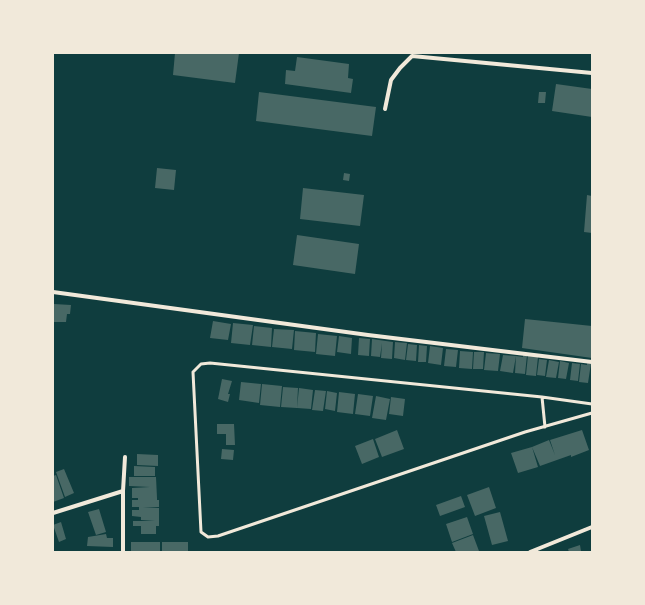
<!DOCTYPE html>
<style>
body{margin:0}
#map{position:relative;width:645px;height:605px;overflow:hidden;background:#0f3d3e;font-family:Manrope,sans-serif}
canvas{display:block}
.frame{position:absolute;inset:0;border:54px solid #f1e9da;pointer-events:none}
</style>
<div id="map">
<canvas width="645" height="605"></canvas>
<div class="frame"></div>
</div>
<script>
const g = document.querySelector('canvas').getContext('2d');
g.lineJoin = 'round';
function fillPath(path, color) {
  g.fillStyle = color;
  g.fill(path, 'evenodd');
}
function poly(rows) {
  const path = new Path2D();
  for (const r of rows) {
    path.moveTo(r[0], r[1]);
    for (let i = 2; i < r.length; i += 2) path.lineTo(r[i], r[i + 1]);
  }
  return path;
}
function stroke(path, color, width, dash) {
  g.strokeStyle = color;
  g.lineWidth = width;
  g.lineCap = dash ? 'butt' : 'round';
  g.setLineDash(dash || []);
  g.stroke(path);
}
fillPath(poly([
 [175,53,239,53,235,83,173,75],
 [297,57,349,64,348,78,353,79,351,93,285,84,286,70,295,71],
 [556,84,592,89,592,117,552,111],
 [259,92,376,107,372,136,256,121],
 [539,92,546,92,545,103,538,103],
 [157,168,176,170,174,190,155,188],
 [344,173,350,174,349,181,343,180],
 [303,188,364,195,360,226,300,219],
 [587,195,592,196,592,233,584,232],
 [297,235,359,244,355,274,293,265],
 [54,304,71,305,70,314,67,314,66,322,53,322],
 [525,319,592,326,592,358,522,348],
 [213,321,231,324,228,340,210,338],
 [233,323,253,325,250,345,231,343],
 [254,326,272,328,271,347,252,345],
 [274,329,294,330,292,349,272,347],
 [295,331,316,333,315,352,294,350],
 [318,334,337,336,335,356,316,354],
 [339,336,352,338,351,354,337,352],
 [359,338,370,339,369,356,358,355],
 [372,339,393,342,392,359,381,358,382,343,380,357,371,356],
 [395,342,407,343,405,360,394,358],
 [408,344,417,345,416,361,406,360],
 [419,345,427,346,426,362,418,362],
 [430,346,443,348,441,365,428,363],
 [446,349,458,350,456,367,444,366],
 [460,351,473,352,472,369,459,368],
 [474,352,484,352,483,369,473,369],
 [486,353,500,354,498,371,484,370],
 [503,355,516,356,513,373,500,371],
 [523,355,527,355,525,374,515,373,516,356,523,357],
 [528,355,538,357,536,376,526,375],
 [539,359,547,360,545,376,537,375],
 [549,360,559,362,556,378,546,377],
 [560,361,569,363,566,379,558,378],
 [587,362,591,363,588,383,579,382,581,364,587,365],
 [572,363,580,364,578,381,570,380],
 [222,379,232,381,228,394,230,394,228,402,218,399],
 [241,382,261,384,259,403,239,400],
 [262,384,282,386,280,407,260,405],
 [283,387,298,388,297,408,281,407],
 [299,388,313,390,311,409,297,408],
 [315,390,326,391,323,411,312,410],
 [327,391,337,393,335,411,325,409],
 [339,392,355,394,353,414,337,412],
 [358,394,373,396,370,416,355,414],
 [376,396,390,399,386,420,372,418],
 [391,397,405,399,403,416,389,414],
 [217,424,234,424,235,445,226,445,226,434,217,434],
 [397,430,404,449,382,457,375,439],
 [582,430,589,450,571,457,571,455,540,466,532,447,549,440,555,455,550,440],
 [373,439,379,457,362,464,355,446],
 [532,447,538,467,518,473,511,453],
 [222,449,234,450,233,460,221,459],
 [137,454,158,455,158,466,137,465],
 [134,466,155,467,155,476,134,476],
 [64,469,74,493,65,497,56,472],
 [56,475,64,498,53,502,53,476],
 [129,477,156,477,157,498,157,500,159,500,159,507,143,507,159,508,159,526,156,526,156,534,141,534,141,526,133,526,133,521,155,521,141,520,141,517,132,516,132,510,139,510,139,507,132,507,132,500,138,500,138,498,132,498,132,488,150,487,129,486],
 [489,487,496,508,475,516,467,495],
 [461,496,465,507,440,516,436,505],
 [99,509,106,532,96,535,88,512],
 [500,512,508,541,492,545,484,516],
 [467,517,473,534,452,542,446,524],
 [61,522,66,539,59,542,53,525],
 [106,534,107,538,113,538,113,547,87,546,88,537],
 [473,535,479,551,476,552,456,552,452,543],
 [131,542,160,542,160,552,131,552],
 [162,542,188,542,188,552,162,552],
 [580,545,581,551,569,552,568,549]
]), '#486865');
stroke(poly([
 [542,397,545,427],
 [592,404,542,397,210,363,201,364,193,372,201,532,208,537,218,536,525,432,592,413]
]), '#f1e9da', 3);
stroke(poly([
 [385,109,391,80,400,68,412,56,592,73],
 [53,292,368,335,592,362],
 [53,513,123,491],
 [123,552,123,491,125,457],
 [530,552,592,527]
]), '#f1e9da', 4);
</script>
